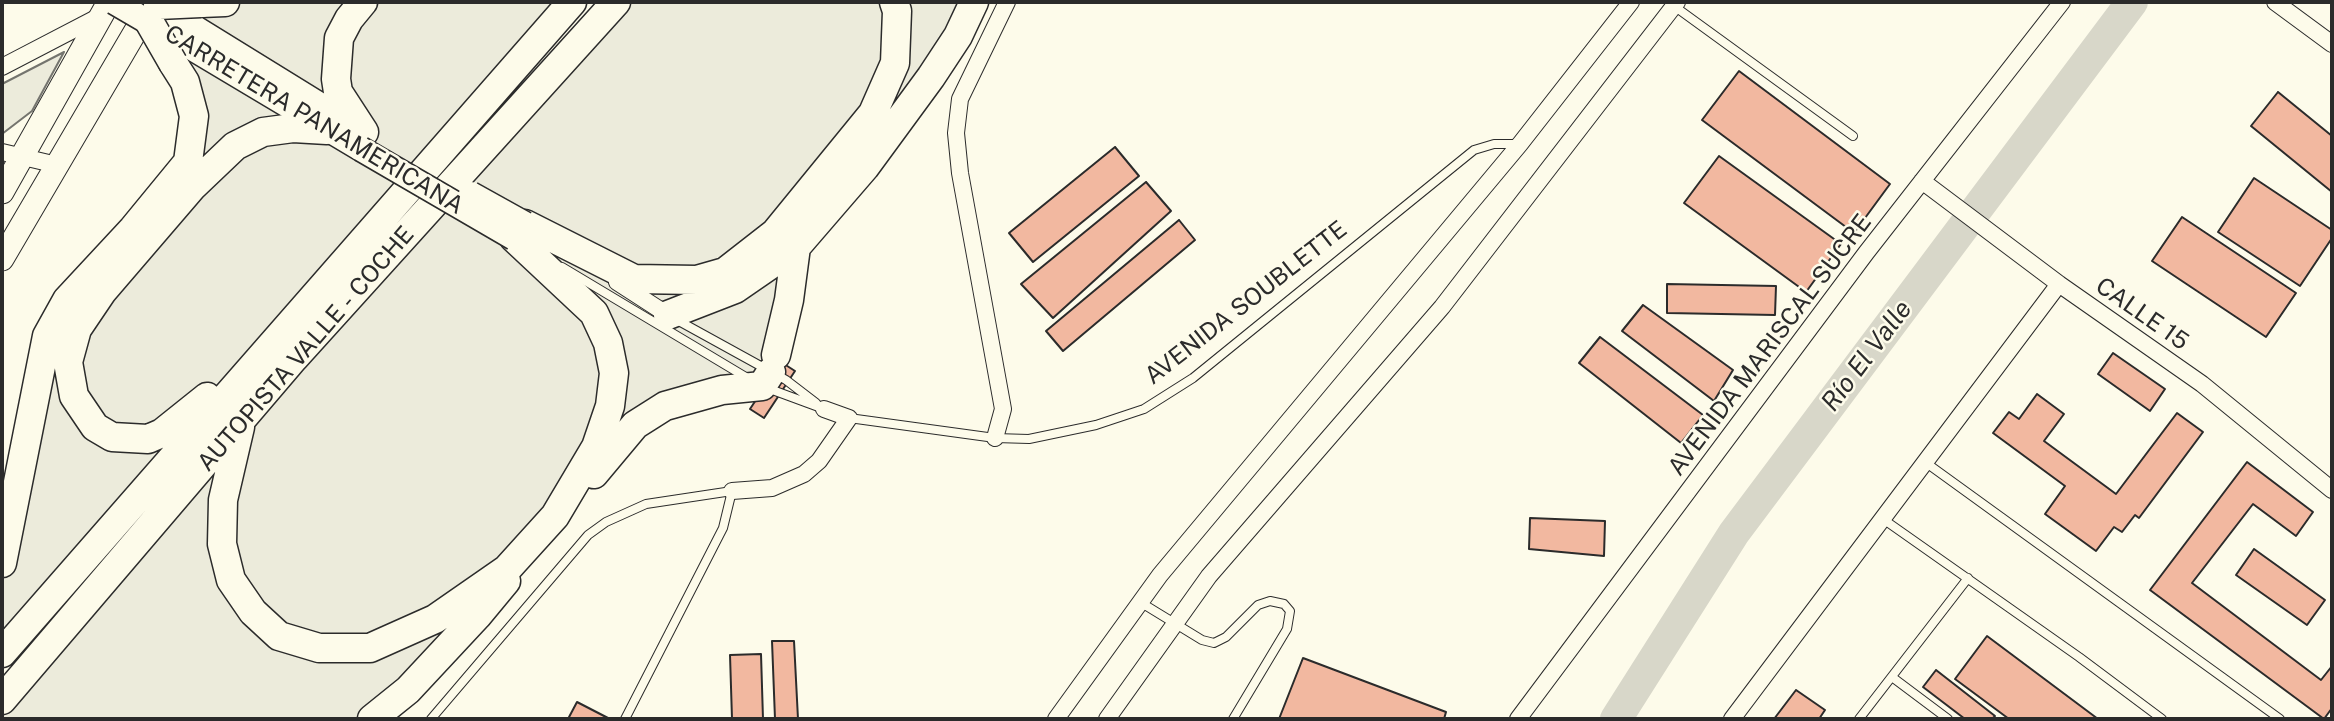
<!DOCTYPE html>
<meta charset="utf-8">
<style>
body{margin:0}
#map{position:relative;width:2334px;height:721px;overflow:hidden;background:#fdfbea;font-family:"Public Sans",sans-serif}
canvas{display:block}
.frame{position:absolute;inset:0;border:4px solid #2b2b2b;pointer-events:none}
</style>
<div id="map">
<canvas width="2334" height="721"></canvas>
<div class="frame"></div>
</div>
<script>
const g = document.querySelector('canvas').getContext('2d');
g.lineJoin = 'round';
function fillPath(path, color) {
  g.fillStyle = color;
  g.fill(path, 'evenodd');
}
function poly(rows) {
  const path = new Path2D();
  for (const r of rows) {
    path.moveTo(r[0], r[1]);
    for (let i = 2; i < r.length; i += 2) path.lineTo(r[i], r[i + 1]);
  }
  return path;
}
function stroke(path, color, width, dash) {
  g.strokeStyle = color;
  g.lineWidth = width;
  g.lineCap = dash ? 'butt' : 'round';
  g.setLineDash(dash || []);
  g.stroke(path);
}
function drawText(font, color, halo, rows, align = 'center') {
  g.font = font + ' "Public Sans",sans-serif';
  g.lineWidth = 5;
  g.setLineDash([]);
  g.textBaseline = 'middle';
  g.strokeStyle = halo;
  g.fillStyle = color;
  for (const [text, x, y, turn = 0] of rows) {
    g.save();
    g.translate(x, y);
    g.rotate((+turn || 0) * Math.PI / 180);
    g.textAlign = isNaN(turn) ? turn : align;
    if (halo) g.strokeText(text, 0, 0);
    g.fillText(text, 0, 0);
    g.restore();
  }
}
const green = poly([
 [225,2,572,2,2,653,2,563,47,336,170,186,194,116,150,23,225,2],
 [616,2,974,2,796,247,771,372,656,411,372,719,2,719,2,700,616,2],
 [64,52,32,111,2,134,2,84,64,52]
]);
fillPath(green, '#ecebdb');
stroke(green, '#74746e', 2);
stroke(poly([
 [1616,719,1734,533,2132,2]
]), '#d8d7c9', 32);
const building = poly([
 [1739,71,1890,184,1854,233,1702,120,1739,71],
 [2278,92,2332,136,2332,192,2251,126,2278,92],
 [1115,147,1139,176,1033,262,1009,233,1115,147],
 [1719,156,1841,244,1806,292,1684,203,1719,156],
 [2254,178,2332,230,2332,238,2300,286,2218,232,2254,178],
 [1146,182,1171,211,1053,318,1021,284,1146,182],
 [2182,217,2296,293,2266,337,2152,261,2182,217],
 [1179,220,1195,240,1063,351,1046,331,1179,220],
 [1667,284,1776,286,1775,315,1667,313,1667,284],
 [1643,305,1733,370,1714,401,1622,331,1643,305],
 [1600,337,1703,415,1681,443,1579,363,1600,337],
 [2113,353,2165,389,2150,411,2098,374,2113,353],
 [781,362,795,371,764,418,750,409,781,362],
 [2037,394,2064,414,2044,441,2116,494,2177,413,2203,432,2139,518,2135,515,2122,532,2114,527,2096,551,2045,514,2065,486,1993,433,2009,412,2019,419,2037,394],
 [2247,462,2313,512,2296,536,2253,504,2192,583,2321,680,2332,666,2332,708,2324,719,2150,590,2247,462],
 [1530,518,1605,521,1604,556,1529,549,1530,518],
 [2254,549,2325,600,2307,625,2236,575,2254,549],
 [1987,636,2098,719,2009,719,1955,679,1987,636],
 [772,641,794,641,798,719,775,719,772,641],
 [761,654,763,719,732,719,730,655,761,654],
 [1303,658,1446,712,1444,719,1279,719,1303,658],
 [1936,670,1995,716,1992,719,1965,719,1923,687,1936,670],
 [1796,690,1825,710,1819,719,1774,719,1796,690],
 [577,702,608,718,607,719,568,719,577,702]
]);
fillPath(building, '#f2b8a0');
stroke(building, '#2b2b2b', 2);
const lane = poly([
 [1674,6,1853,136],
 [562,267,749,379],
 [677,320,786,380,816,403],
 [767,388,824,409],
 [849,418,995,438,1029,439,1096,425,1144,409,1193,378,1474,150,1494,144,1519,144],
 [1925,462,2280,719],
 [1883,519,2079,657,2162,719],
 [1140,602,1202,640,1214,643,1226,637,1258,605,1270,601,1284,604,1290,611,1287,629,1233,719],
 [1892,677,1948,719],
 [431,719,588,535,606,522,646,504,732,491,723,528,625,719],
 [1859,719,1968,578]
]);
const street = poly([
 [2275,2,2332,44],
 [2,67,100,16],
 [2,152,57,165],
 [1922,181,2059,284,2202,384,2332,490],
 [617,282,668,315],
 [995,438,1003,409,960,173,956,133,960,99,1007,2],
 [732,491,772,488,804,474,819,461,849,418,824,409],
 [1056,719,1160,575,1520,144,1631,2],
 [1107,719,1209,576,1442,307,1677,2],
 [1518,719,1866,253,2062,2],
 [1732,719,2059,284]
]);
const secondary = poly([
 [2,192,109,2],
 [2,259,151,5]
]);
const primary = poly([
 [158,5,362,131],
 [150,23,361,149]
]);
const highway = poly([
 [363,2,349,19,339,38,336,79,338,92,364,132],
 [201,3,225,2],
 [525,224,634,279,697,280,725,272,775,233,873,113,895,63,897,11,894,2],
 [668,315,735,289,796,247,865,167,931,77,958,36,974,2],
 [776,355,789,300,796,247],
 [207,397,162,433,148,439,112,437,95,427,74,396,68,362,77,329,102,292,193,186,235,146,263,132,293,128,327,130],
 [240,427,223,500,222,544,231,580,253,612,279,636,319,648,370,648,435,619,507,569,555,516,596,447,610,406,614,373,608,343,594,313,514,238],
 [594,474,635,425,665,406,722,390,762,386,771,372],
 [2,563,47,336,67,300,133,229,188,162,194,116,185,82,173,63],
 [2,653,572,2],
 [2,700,294,358,616,2],
 [372,719,408,690,477,616,506,581]
]);
stroke(lane, '#2b2b2b', 10);
stroke(street, '#2b2b2b', 18);
stroke(secondary, '#2b2b2b', 25);
stroke(primary, '#2b2b2b', 27);
stroke(highway, '#2b2b2b', 31);
stroke(lane, '#fdfbea', 8);
stroke(street, '#fdfbea', 16);
stroke(secondary, '#fdfbea', 23);
stroke(primary, '#fdfbea', 24);
stroke(highway, '#fdfbea', 28);
const primaryBridge = poly([
 [114,2,150,23],
 [361,149,514,238],
 [471,194,525,224]
]);
const highwayBridge = poly([
 [158,5,201,3],
 [150,23,173,63]
]);
stroke(primaryBridge, '#2b2b2b', 27, []);
stroke(highwayBridge, '#2b2b2b', 31, []);
stroke(primaryBridge, '#fdfbea', 24);
stroke(highwayBridge, '#fdfbea', 28);
drawText('24px', '#2b2b2b', '#fdfbea', [
 ["CARRETERA PANAMERICANA",314,120,31],
 ["AVENIDA SOUBLETTE",1246,303,-38],
 ["CALLE 15",2142,314,35],
 ["AVENIDA MARISCAL SUCRE",1770,345,-53],
 ["AUTOPISTA VALLE - COCHE",306,349,-49]
]);
drawText('italic 26px', '#2b2b2b', '#fdfbea', [
 ["Río El Valle",1867,356,-53]
]);
</script>
